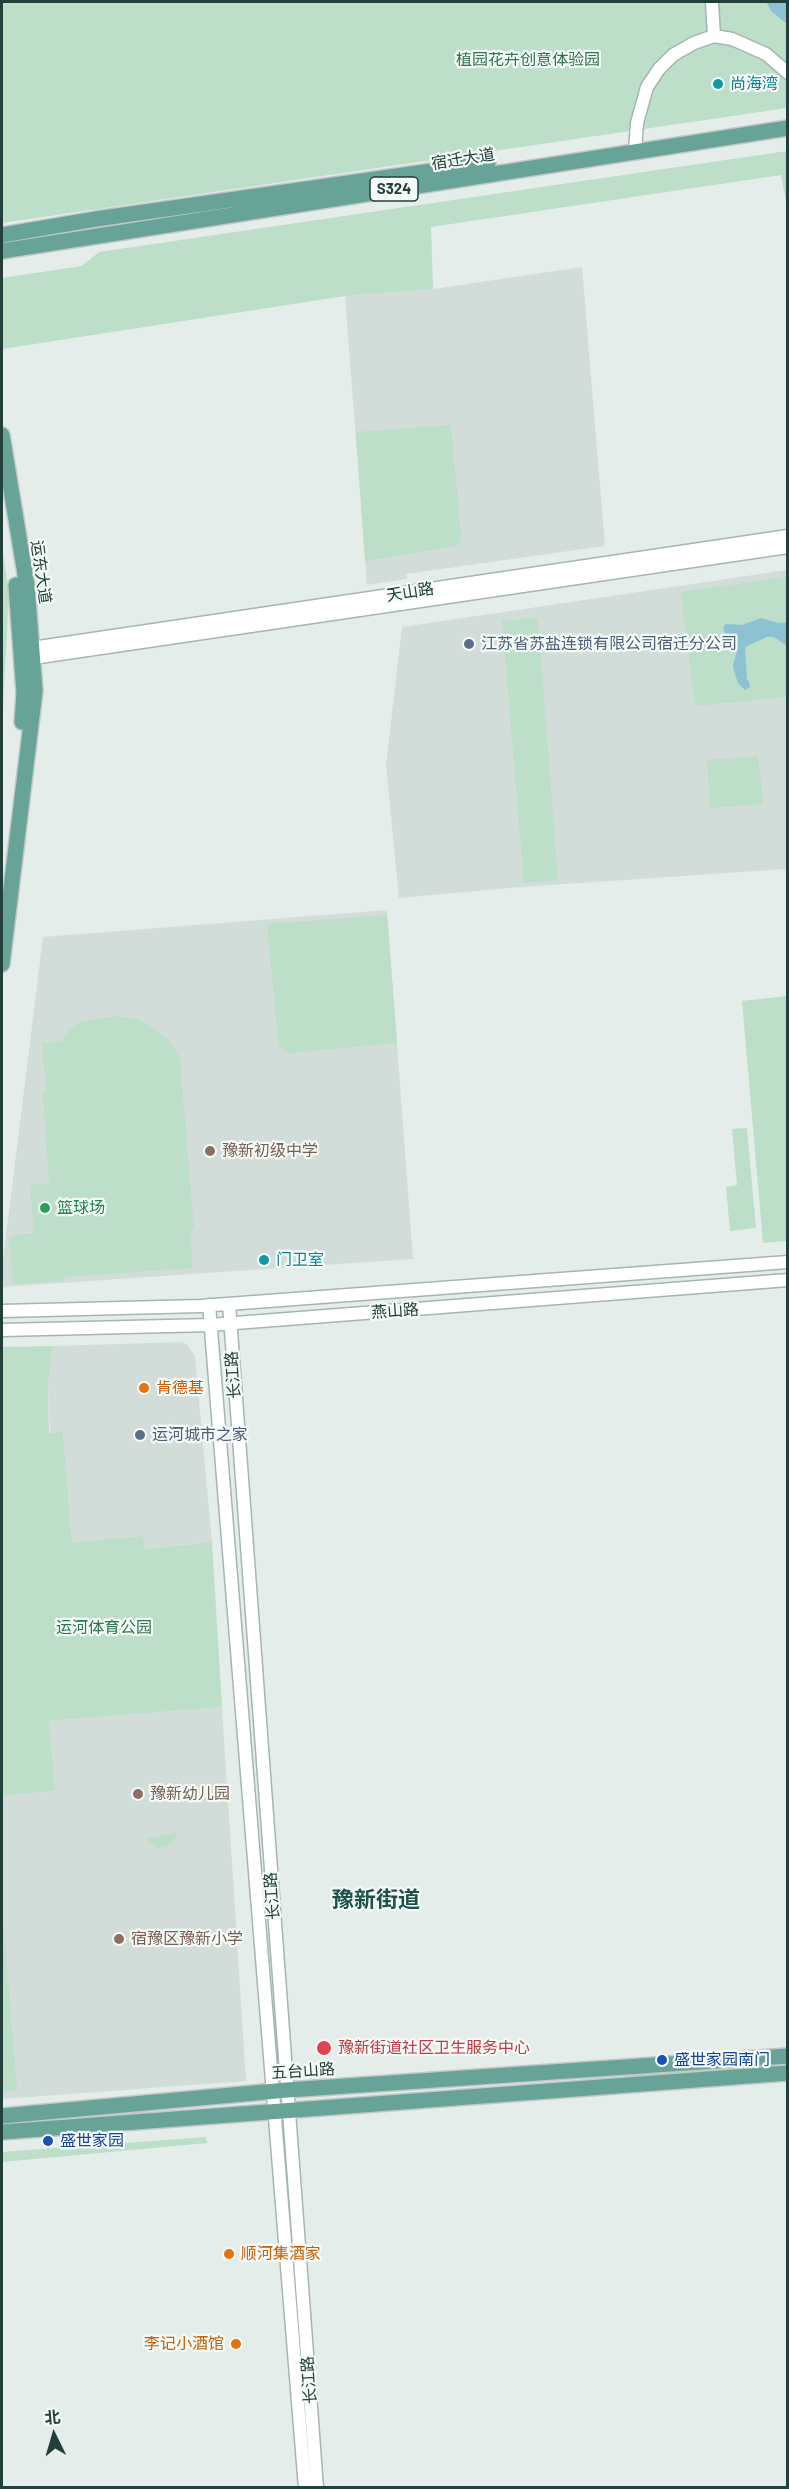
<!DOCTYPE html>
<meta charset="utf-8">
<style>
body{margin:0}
#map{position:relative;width:789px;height:2489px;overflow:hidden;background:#e4edea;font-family:Barlow,"Noto Sans SC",sans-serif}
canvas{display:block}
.frame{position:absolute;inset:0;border:3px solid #233f3a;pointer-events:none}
.north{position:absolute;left:24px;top:2405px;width:60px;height:60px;-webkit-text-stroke:4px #f4faf7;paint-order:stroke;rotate:355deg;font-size:16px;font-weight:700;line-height:24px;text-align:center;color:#233f3a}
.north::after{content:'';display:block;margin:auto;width:21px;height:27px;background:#233f3a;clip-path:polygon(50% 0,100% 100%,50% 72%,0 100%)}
</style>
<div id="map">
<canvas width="789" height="2489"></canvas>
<div class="frame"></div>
<div class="north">北</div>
</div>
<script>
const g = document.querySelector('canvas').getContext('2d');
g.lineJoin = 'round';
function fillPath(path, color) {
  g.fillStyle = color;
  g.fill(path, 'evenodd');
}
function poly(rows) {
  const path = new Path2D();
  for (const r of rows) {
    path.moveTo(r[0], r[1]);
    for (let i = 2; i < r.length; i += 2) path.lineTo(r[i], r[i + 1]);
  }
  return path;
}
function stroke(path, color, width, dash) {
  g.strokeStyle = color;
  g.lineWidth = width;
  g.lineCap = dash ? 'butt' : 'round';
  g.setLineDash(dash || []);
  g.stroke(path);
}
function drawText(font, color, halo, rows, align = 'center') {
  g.font = font + ' Barlow,"Noto Sans SC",sans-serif';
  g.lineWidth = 4.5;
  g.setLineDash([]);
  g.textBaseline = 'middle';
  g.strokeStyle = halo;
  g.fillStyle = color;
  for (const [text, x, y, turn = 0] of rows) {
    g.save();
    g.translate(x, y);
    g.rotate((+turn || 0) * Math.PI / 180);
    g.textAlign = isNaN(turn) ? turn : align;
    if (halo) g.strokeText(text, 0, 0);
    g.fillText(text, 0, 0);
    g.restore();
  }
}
fillPath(poly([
 [582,267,605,546,406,574,407,579,367,585,345,296,433,289],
 [787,570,787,869,521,887,399,898,386,765,402,627],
 [387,910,413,1259,2,1287,2,1267,43,937],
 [182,1342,188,1345,195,1357,212,1542,144,1549,143,1536,72,1542,63,1433,50,1434,48,1387,53,1346],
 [222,1707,246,2081,2,2099,2,1796,55,1791,48,1721]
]), '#d2ddd9');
fillPath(poly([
 [2,2,787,2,787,108,2,223],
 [787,151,787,208,781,175,431,227,433,289,345,296,2,349,2,278,82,266,99,252],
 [451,425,461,536,459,544,456,546,365,561,356,432],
 [2,546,9,594,2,727],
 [787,577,787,697,695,706,681,592],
 [538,618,558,880,524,883,502,621],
 [758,756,763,804,710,808,707,760],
 [387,915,397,1043,290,1053,285,1051,279,1046,278,1039,267,924],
 [787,996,787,1241,763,1243,742,1001],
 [117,1016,140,1020,158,1031,172,1043,180,1060,194,1227,190,1232,193,1268,63,1277,63,1281,13,1284,9,1236,34,1233,30,1185,49,1183,43,1094,46,1092,42,1043,61,1041,69,1030,83,1021],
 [747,1128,756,1228,730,1231,726,1187,737,1185,732,1129],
 [53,1346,48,1387,49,1433,63,1432,72,1542,143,1536,145,1549,212,1542,222,1707,49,1721,55,1791,2,1796,2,1347],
 [176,1832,175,1840,167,1847,157,1848,147,1841,147,1839],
 [2,1908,17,2090,2,2091],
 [206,2137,207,2143,2,2162,2,2152]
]), '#bddec8');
fillPath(poly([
 [771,2,787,2,787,24,771,11,767,3],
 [761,618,778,623,787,622,787,646,774,637,767,637,745,647,747,680,749,681,750,687,745,690,738,683,734,671,733,665,737,651,726,637,723,627,726,624,742,625]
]), '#8cc2d2');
const minor = poly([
 [712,2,714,36],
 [635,150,637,123,647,87,659,69,673,55,694,43,714,36,732,39,766,54,788,73],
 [32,648,788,536],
 [33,658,788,547],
 [229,1304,317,2488],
 [209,1305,305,2488],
 [2,1311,201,1306,788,1262],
 [2,1330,210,1325,788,1280]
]);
const major = poly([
 [2,235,96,219,488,163],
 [2,251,788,128],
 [2,435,27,586,35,691,2,964],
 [16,585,24,693,22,722],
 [2,2116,287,2090,788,2056],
 [2,2132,788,2073]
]);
stroke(minor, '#a6b5b2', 15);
stroke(major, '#c1c9c8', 18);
stroke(minor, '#fff', 12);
stroke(major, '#68a398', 15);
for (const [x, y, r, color] of [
 [718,84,6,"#0f9aa8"],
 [469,644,6,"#5c6f8a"],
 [210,1151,6,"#8d6e63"],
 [45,1208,6,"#2e9e5b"],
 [264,1260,6,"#0f9aa8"],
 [144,1388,6,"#e8710a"],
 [140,1435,6,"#5c6f8a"],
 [138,1794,6,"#8d6e63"],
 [119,1939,6,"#8d6e63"],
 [324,2048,8,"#e0444e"],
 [662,2060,6,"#1a4fb4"],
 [48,2141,6,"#1a4fb4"],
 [229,2254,6,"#e8710a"],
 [236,2344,6,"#e8710a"]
]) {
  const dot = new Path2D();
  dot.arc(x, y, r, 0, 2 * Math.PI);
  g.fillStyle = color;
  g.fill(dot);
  stroke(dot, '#f4faf7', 2);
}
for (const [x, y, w] of [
 [394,189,48]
]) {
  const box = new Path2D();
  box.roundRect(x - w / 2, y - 12, w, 24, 4.5);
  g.fillStyle = '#f4faf7';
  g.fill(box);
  stroke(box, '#233f3a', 1.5);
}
drawText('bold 15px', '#233f3a', null, [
 ["S324",394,189]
]);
drawText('16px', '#2d764f', '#f4faf7', [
 ["植园花卉创意体验园",528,60],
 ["运河体育公园",104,1628]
]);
drawText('16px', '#0d838f', '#f4faf7', [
 ["尚海湾",730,84],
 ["门卫室",276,1260]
], 'left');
drawText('16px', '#233f3a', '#f4faf7', [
 ["宿迁大道",463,159,-9],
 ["运东大道",41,572,82],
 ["天山路",410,592,-9],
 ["燕山路",395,1311,-4],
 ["长江路",233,1375,-94],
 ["长江路",272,1896,-94],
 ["五台山路",303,2071,-4],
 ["长江路",309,2380,-94]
]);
drawText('16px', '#4e5e75', '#f4faf7', [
 ["江苏省苏盐连锁有限公司宿迁分公司",481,644],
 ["运河城市之家",152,1435]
], 'left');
drawText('16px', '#785e54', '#f4faf7', [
 ["豫新初级中学",222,1151],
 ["豫新幼儿园",150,1794],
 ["宿豫区豫新小学",131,1939]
], 'left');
drawText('16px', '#27864d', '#f4faf7', [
 ["篮球场",57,1208]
], 'left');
drawText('16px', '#c56008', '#f4faf7', [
 ["肯德基",156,1388],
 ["顺河集酒家",241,2254],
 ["李记小酒馆",224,2344,"right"]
], 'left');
drawText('16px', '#be3a42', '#f4faf7', [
 ["豫新街道社区卫生服务中心",338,2048]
], 'left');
drawText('16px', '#164399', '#f4faf7', [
 ["盛世家园南门",674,2060],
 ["盛世家园",60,2141]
], 'left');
drawText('bold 22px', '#1e5149', '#f4faf7', [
 ["豫新街道",376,1900]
]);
</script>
